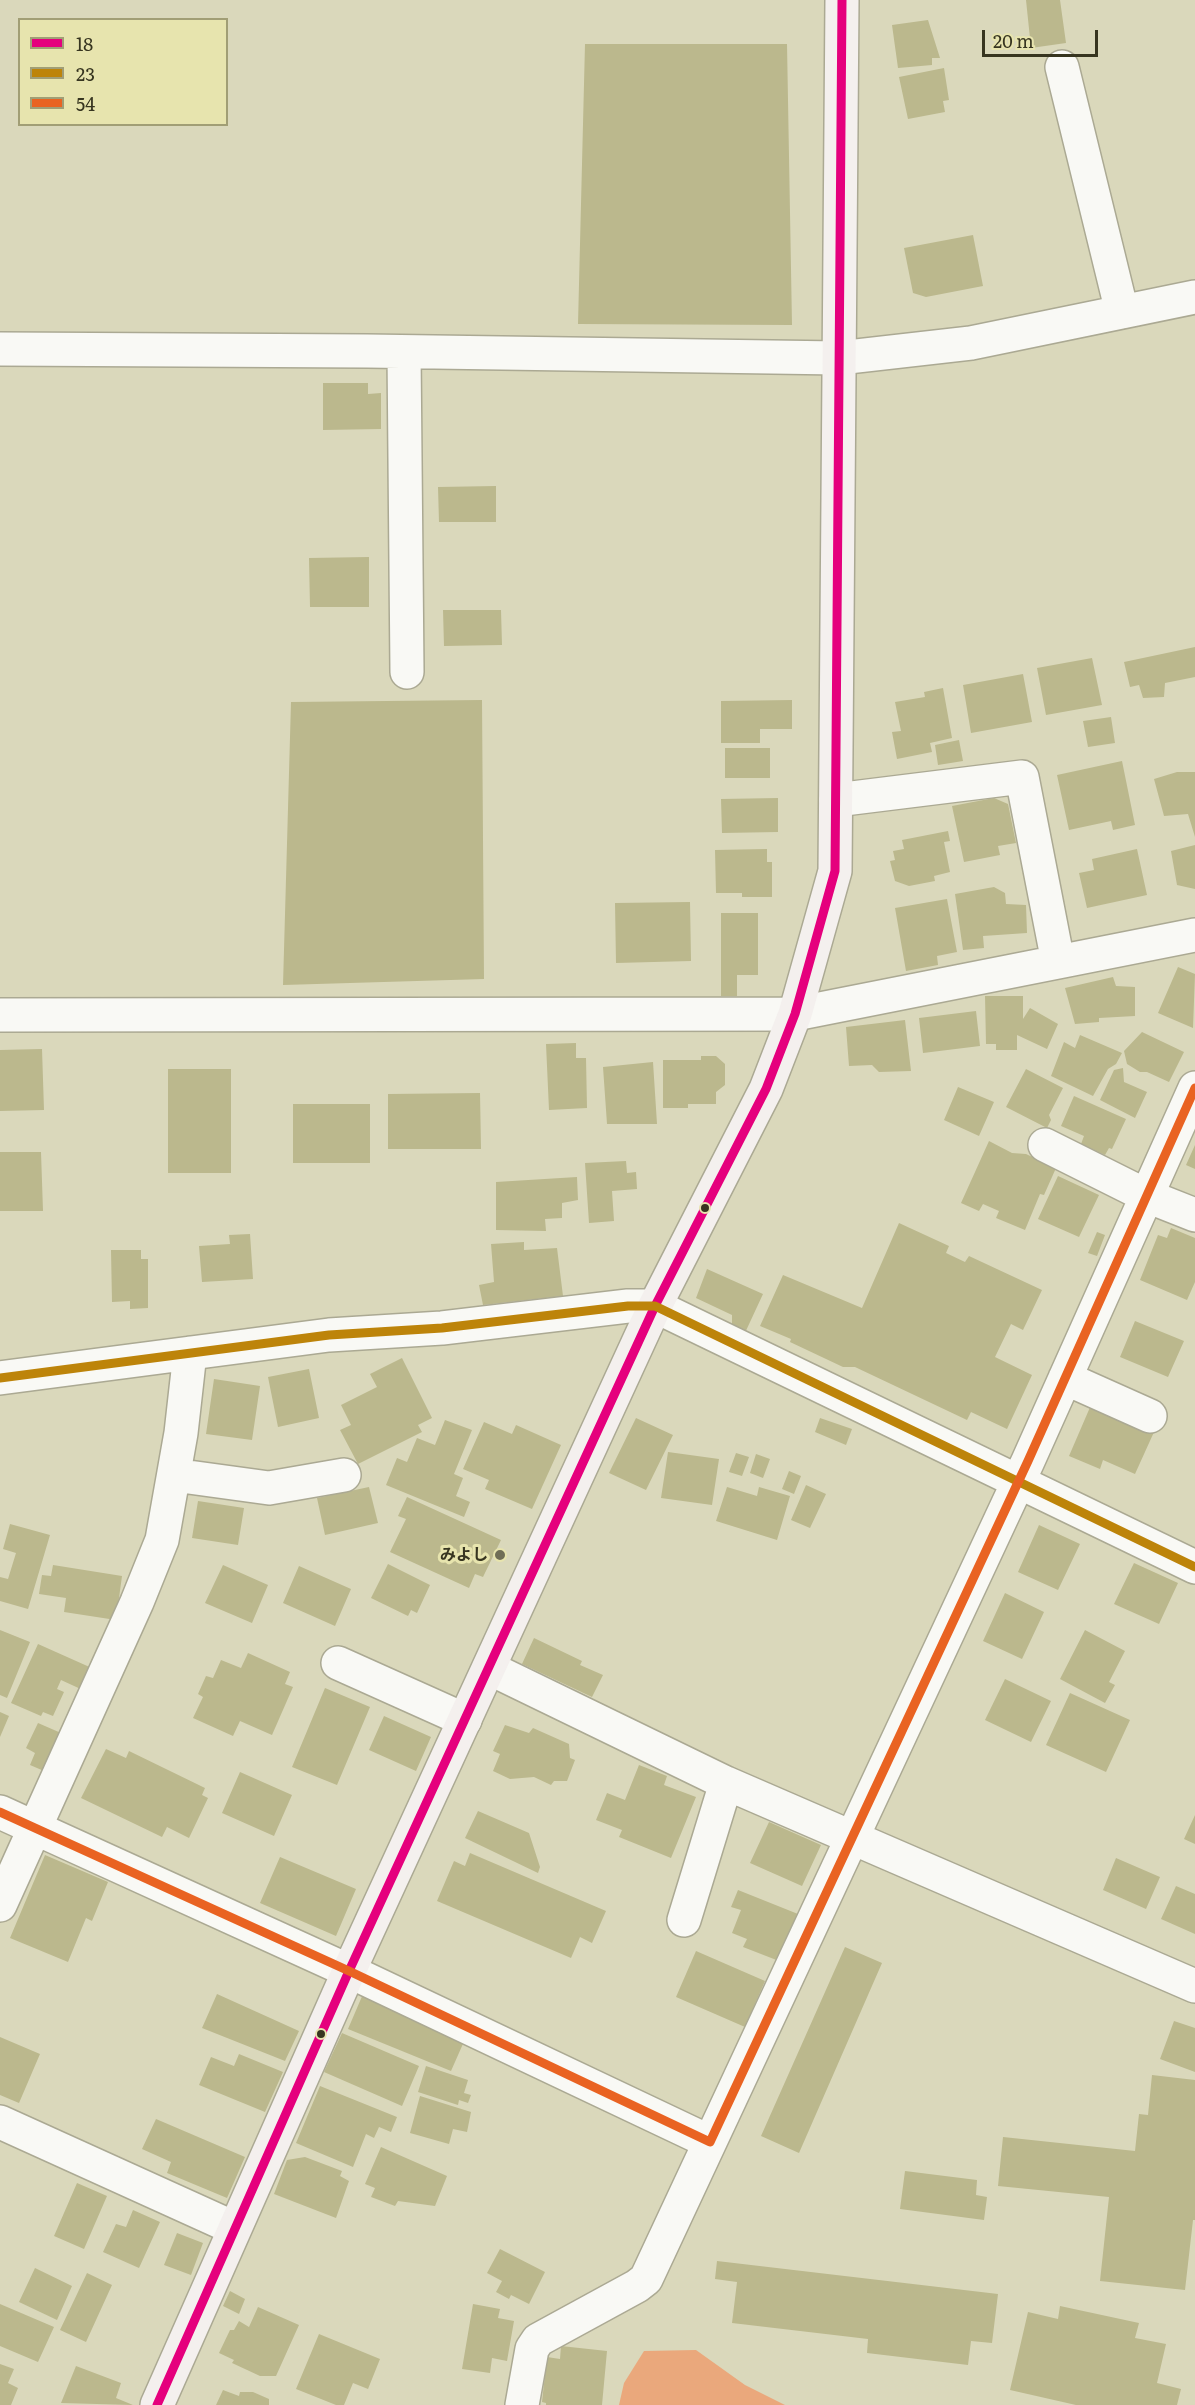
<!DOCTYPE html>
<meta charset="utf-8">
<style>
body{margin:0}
#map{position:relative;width:1195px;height:2405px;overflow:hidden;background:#dad8bb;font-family:Literata,serif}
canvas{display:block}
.legend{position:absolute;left:18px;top:18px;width:210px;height:108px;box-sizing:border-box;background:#e7e4ae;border:2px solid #a19e75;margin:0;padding:8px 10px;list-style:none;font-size:18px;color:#373520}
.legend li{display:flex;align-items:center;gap:12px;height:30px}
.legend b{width:30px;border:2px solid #a19e75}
.scale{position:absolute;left:982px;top:30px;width:116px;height:27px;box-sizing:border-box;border:3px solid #373520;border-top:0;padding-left:8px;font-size:18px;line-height:21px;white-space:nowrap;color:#373520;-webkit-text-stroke:4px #e7e4ae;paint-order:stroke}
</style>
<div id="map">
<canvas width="1195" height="2405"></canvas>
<ul class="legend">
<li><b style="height:8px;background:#e5007d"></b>18</li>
<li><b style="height:8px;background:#bd840a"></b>23</li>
<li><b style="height:8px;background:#e96322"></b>54</li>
</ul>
<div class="scale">20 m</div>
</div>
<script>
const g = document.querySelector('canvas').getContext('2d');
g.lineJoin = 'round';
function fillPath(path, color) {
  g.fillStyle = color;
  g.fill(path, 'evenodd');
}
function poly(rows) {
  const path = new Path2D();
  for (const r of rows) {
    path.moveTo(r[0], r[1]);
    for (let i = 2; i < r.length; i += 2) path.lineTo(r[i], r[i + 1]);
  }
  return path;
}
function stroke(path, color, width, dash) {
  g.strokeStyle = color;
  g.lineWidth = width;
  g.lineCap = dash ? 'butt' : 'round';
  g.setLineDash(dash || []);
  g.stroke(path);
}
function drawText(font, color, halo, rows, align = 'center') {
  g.font = font + ' Literata,"Noto Sans JP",serif';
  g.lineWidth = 6;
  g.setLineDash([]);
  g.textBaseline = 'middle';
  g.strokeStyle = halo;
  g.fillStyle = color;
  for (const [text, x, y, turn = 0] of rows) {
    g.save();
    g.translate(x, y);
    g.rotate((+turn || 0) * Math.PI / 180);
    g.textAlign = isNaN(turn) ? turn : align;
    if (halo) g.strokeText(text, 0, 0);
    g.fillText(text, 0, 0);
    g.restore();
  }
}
fillPath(poly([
 [696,2350,745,2385,785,2405,619,2405,624,2383,644,2351]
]), '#eaa87c');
fillPath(poly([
 [1026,0,1060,0,1066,43,1031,48],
 [928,20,940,58,932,58,932,65,898,68,892,25],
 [585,44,787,44,792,325,578,324],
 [944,68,949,100,943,101,945,112,908,119,899,77],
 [973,235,983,286,926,297,913,293,904,248],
 [323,383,368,383,368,394,381,393,381,429,323,430],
 [496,486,496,522,439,522,438,487],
 [369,557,369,607,310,607,309,558],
 [443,610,501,610,502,645,444,646],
 [1195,647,1195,677,1165,683,1164,697,1143,698,1139,685,1130,687,1124,662],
 [1092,658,1102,705,1046,715,1037,668],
 [1023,674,1032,722,971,733,963,685],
 [943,688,952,738,930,743,932,752,897,759,892,732,901,731,895,702,925,697,924,692],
 [482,700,484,979,283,985,291,702],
 [792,700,792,729,760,729,760,743,721,743,721,701],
 [1111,717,1115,743,1088,747,1083,721],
 [959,740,963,761,938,765,935,745],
 [725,748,770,748,770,778,725,778],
 [1122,761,1135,825,1113,830,1111,821,1069,830,1057,775],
 [1177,772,1195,772,1195,837,1188,814,1164,816,1154,779],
 [778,798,778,832,722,833,721,799],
 [994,798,1008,804,1016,843,998,846,1000,855,964,862,952,806],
 [948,831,950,841,944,842,950,872,934,876,935,881,909,886,895,881,890,861,895,860,893,851,904,849,902,840],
 [1195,845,1195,889,1177,885,1171,851],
 [767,849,767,862,772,862,772,897,742,897,742,893,716,893,715,850],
 [1137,849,1147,895,1087,908,1079,873,1094,870,1092,859],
 [994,887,1005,893,1006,904,1026,905,1027,933,983,936,984,948,963,950,955,894],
 [947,899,957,952,937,956,938,965,906,971,895,908],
 [690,902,691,961,616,963,615,903],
 [721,913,758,913,758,975,737,975,737,996,721,996],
 [1178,967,1195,974,1193,1028,1158,1013],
 [1113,977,1116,986,1135,987,1135,1016,1099,1018,1099,1022,1075,1024,1065,988],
 [985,996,1023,996,1023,1019,1030,1008,1058,1024,1047,1049,1017,1035,1017,1050,996,1050,996,1044,986,1044],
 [976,1011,980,1046,923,1053,919,1018],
 [905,1020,911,1071,879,1072,872,1065,849,1066,846,1027],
 [1142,1032,1184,1052,1169,1082,1147,1072,1140,1072,1127,1064,1124,1051],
 [1080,1035,1122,1053,1116,1064,1108,1069,1093,1096,1051,1076,1064,1042,1075,1048],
 [576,1043,576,1058,586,1058,587,1108,549,1110,546,1044],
 [42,1049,44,1110,0,1111,0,1050],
 [701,1056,716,1056,725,1064,725,1085,716,1092,716,1104,688,1104,688,1108,663,1108,663,1060,701,1060],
 [653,1062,657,1124,607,1124,603,1067],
 [1123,1068,1124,1082,1147,1092,1135,1118,1100,1100,1114,1070],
 [168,1069,231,1069,231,1173,168,1173],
 [1026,1069,1063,1088,1049,1115,1051,1120,1047,1128,1006,1107],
 [958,1087,994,1102,979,1136,944,1120],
 [480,1093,481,1149,388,1149,388,1094],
 [1074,1096,1126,1119,1112,1149,1109,1148,1105,1155,1081,1144,1084,1136,1061,1126],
 [293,1104,370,1104,370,1163,293,1163],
 [989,1141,1012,1153,1026,1154,1056,1168,1044,1195,1040,1194,1025,1230,996,1218,999,1211,983,1204,979,1211,961,1203],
 [1195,1145,1195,1169,1186,1165],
 [0,1152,41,1152,43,1211,0,1211],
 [626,1161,627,1173,636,1172,637,1189,612,1191,614,1221,589,1223,585,1163],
 [1058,1176,1099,1195,1079,1237,1038,1219],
 [577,1177,578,1200,562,1203,562,1218,545,1219,546,1231,496,1230,496,1182],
 [899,1223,949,1246,946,1253,965,1262,969,1256,1042,1290,1023,1330,1011,1324,995,1357,1032,1375,1007,1429,971,1412,967,1420,855,1367,843,1367,790,1342,791,1339,760,1326,783,1275,862,1308],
 [1171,1228,1195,1238,1195,1282,1187,1300,1140,1280,1158,1235,1167,1238],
 [1097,1232,1105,1235,1097,1256,1088,1253],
 [250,1234,253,1279,202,1282,199,1246,230,1244,229,1235],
 [524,1242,524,1250,557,1248,563,1296,483,1305,479,1285,494,1282,491,1244],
 [111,1250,141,1250,141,1259,148,1259,148,1308,130,1309,130,1301,112,1302],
 [707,1269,763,1294,744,1335,732,1328,732,1315,696,1298],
 [1135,1321,1184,1341,1168,1377,1120,1357],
 [402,1358,432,1418,418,1425,422,1432,358,1464,340,1430,351,1425,341,1405,377,1387,370,1374],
 [309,1369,319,1418,278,1427,268,1377],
 [214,1379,260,1386,252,1440,206,1434],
 [1091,1405,1154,1432,1135,1474,1103,1460,1100,1469,1069,1456],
 [636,1418,673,1435,646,1490,609,1473],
 [820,1418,852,1429,846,1445,815,1432],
 [445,1420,472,1430,454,1474,463,1478,456,1496,470,1502,464,1517,386,1485,397,1458,407,1462,417,1438,435,1445],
 [484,1422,512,1434,516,1425,561,1445,532,1509,485,1489,489,1480,463,1469],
 [668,1452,719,1459,712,1505,661,1498],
 [736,1453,749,1457,742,1476,729,1472],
 [756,1454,770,1459,763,1478,750,1473],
 [789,1471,801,1476,794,1494,782,1489],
 [806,1485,826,1494,810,1528,791,1520],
 [369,1487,378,1523,325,1535,317,1498],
 [727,1487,757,1496,759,1487,790,1496,777,1540,716,1521],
 [407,1497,501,1540,483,1577,475,1574,469,1588,390,1552,406,1519,398,1516],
 [198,1501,244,1508,238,1545,192,1538],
 [10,1524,50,1535,28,1609,0,1601,0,1577,8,1579,16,1553,3,1549],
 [1039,1525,1080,1544,1058,1590,1018,1572],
 [1134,1563,1178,1583,1159,1624,1114,1604],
 [388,1564,430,1585,417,1613,411,1610,408,1616,371,1598],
 [53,1565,122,1576,116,1620,64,1612,66,1598,39,1594,42,1575,51,1576],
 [223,1565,268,1585,252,1623,205,1603],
 [299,1566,351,1589,335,1626,283,1603],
 [1005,1593,1044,1612,1022,1659,983,1641],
 [0,1630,30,1642,7,1698,0,1695],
 [1085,1630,1125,1651,1109,1682,1115,1685,1105,1703,1060,1679],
 [534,1638,582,1661,580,1665,603,1675,592,1697,522,1664],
 [38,1644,94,1669,85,1691,61,1680,57,1689,64,1692,53,1716,43,1712,41,1716,11,1703],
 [248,1653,290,1672,285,1684,293,1687,272,1735,240,1721,233,1736,193,1718,203,1697,198,1694,206,1676,213,1678,221,1660,241,1668],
 [1005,1679,1051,1701,1031,1742,985,1720],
 [325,1688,370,1707,337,1785,292,1767],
 [1070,1693,1130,1720,1106,1772,1046,1745],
 [0,1712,9,1716,0,1737],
 [384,1716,431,1737,416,1771,369,1750],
 [38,1723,61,1733,44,1771,30,1765,35,1753,26,1748],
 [505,1725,529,1733,533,1728,569,1744,570,1758,575,1760,567,1781,554,1781,551,1785,534,1777,510,1779,493,1771,500,1754,493,1751],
 [106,1749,126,1758,129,1751,205,1788,202,1795,208,1798,189,1838,167,1827,162,1837,81,1798],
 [639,1765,667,1776,664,1785,696,1797,671,1858,619,1837,622,1830,596,1820,607,1793,625,1800],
 [240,1772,292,1795,274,1836,222,1813],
 [478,1811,529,1833,540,1867,538,1873,465,1838],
 [1195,1815,1195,1844,1184,1839],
 [769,1822,821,1845,802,1886,750,1863],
 [470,1853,606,1911,592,1943,580,1937,571,1958,437,1901,454,1861,465,1866],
 [45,1855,108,1882,92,1921,86,1918,68,1962,10,1938],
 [280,1857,356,1889,336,1936,260,1903],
 [1116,1858,1160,1877,1146,1909,1103,1890],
 [1176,1886,1195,1894,1195,1934,1161,1919],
 [738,1890,798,1914,779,1961,743,1947,747,1939,732,1933,741,1910,731,1907],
 [845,1947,882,1963,799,2153,761,2136],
 [696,1951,765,1981,745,2027,676,1997],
 [217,1994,299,2031,285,2061,202,2028],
 [363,1994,466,2037,451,2071,348,2029],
 [1174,2021,1195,2028,1195,2072,1160,2059],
 [342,2033,419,2066,402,2106,324,2072],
 [0,2037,40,2054,19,2103,0,2095],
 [239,2054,283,2072,265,2112,199,2085,211,2057,234,2066],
 [426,2066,468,2080,464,2093,471,2095,468,2103,459,2100,458,2105,418,2092],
 [1152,2075,1195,2080,1195,2220,1193,2220,1185,2290,1100,2281,1109,2197,998,2186,1003,2137,1135,2151,1139,2114,1148,2115],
 [320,2086,397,2117,391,2132,379,2127,374,2138,366,2134,353,2167,296,2143],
 [420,2096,471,2112,467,2132,453,2129,449,2144,410,2133],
 [156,2119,245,2157,227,2198,167,2173,171,2162,142,2149],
 [381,2147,447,2176,435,2206,398,2201,395,2206,371,2197,375,2188,365,2184],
 [305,2157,342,2171,340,2176,349,2181,336,2218,274,2194,287,2160],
 [905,2171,977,2180,976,2195,987,2197,984,2220,900,2209],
 [77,2183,107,2196,84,2249,54,2236],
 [133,2210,160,2222,139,2268,103,2252,116,2224,126,2227],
 [177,2233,203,2243,191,2275,164,2265],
 [500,2249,545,2272,529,2304,511,2295,509,2299,496,2292,502,2281,487,2273],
 [717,2261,998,2294,992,2343,971,2341,968,2365,867,2353,868,2339,732,2323,737,2282,715,2279],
 [35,2268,72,2286,57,2320,19,2302],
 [87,2273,112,2285,86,2342,60,2330],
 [230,2291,245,2299,239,2314,223,2306],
 [0,2304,54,2327,38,2362,0,2346],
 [473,2304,500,2309,498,2318,514,2321,507,2361,492,2358,490,2373,462,2369],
 [1060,2306,1139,2323,1135,2338,1166,2344,1157,2383,1181,2389,1177,2405,1076,2405,1010,2390,1028,2312,1058,2319],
 [258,2307,299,2325,276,2376,260,2376,232,2363,234,2360,219,2353,230,2330,234,2330,239,2321,249,2327],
 [319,2334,380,2359,368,2389,353,2383,344,2405,336,2405,296,2389],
 [561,2346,607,2351,602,2405,546,2405,546,2403,542,2402,547,2357,560,2359],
 [0,2364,14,2369,8,2383,18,2388,11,2405,0,2405],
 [76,2366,121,2383,116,2398,133,2405,61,2403],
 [223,2390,239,2396,240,2392,253,2392,269,2399,269,2405,216,2405]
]), '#bbb88d');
const minor = poly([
 [1062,67,1122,312],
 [0,349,367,351,839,358,971,343,1195,297],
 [404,352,407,672],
 [836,800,1022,777,1058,962],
 [0,1015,795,1014,1195,935],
 [1045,1145,1147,1196,1195,1215],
 [0,1378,329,1335,442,1328,628,1306,655,1306,1195,1567],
 [1065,1378,1150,1416],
 [174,1475,269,1488,344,1475],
 [338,1663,465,1720],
 [489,1668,726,1783],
 [0,1812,349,1971,710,2142,1028,1461,1195,1088],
 [0,1905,137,1602,162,1540,181,1433,190,1353],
 [684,1920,726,1783,1195,1986],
 [0,2122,234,2228],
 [522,2405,532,2349,538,2340,637,2286,646,2279,710,2142]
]);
const secondary = poly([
 [157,2405,349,1971,655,1306,766,1089,795,1014,835,871,842,0]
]);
stroke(minor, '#aba993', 36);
stroke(secondary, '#aba993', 36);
stroke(minor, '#f9f9f5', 33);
stroke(secondary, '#f4f0ee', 33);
stroke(poly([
 [157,2405,349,1971,655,1306,766,1089,795,1014,835,871,842,0]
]), '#e5007d', 9);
stroke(poly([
 [0,1378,329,1335,442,1328,628,1306,655,1306,1195,1567]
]), '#bd840a', 9);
stroke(poly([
 [0,1812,349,1971,710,2142,1028,1461,1195,1088]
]), '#e96322', 9);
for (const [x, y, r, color] of [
 [705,1208,5,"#373520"],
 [500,1555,6,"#706e56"],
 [321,2034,5,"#373520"]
]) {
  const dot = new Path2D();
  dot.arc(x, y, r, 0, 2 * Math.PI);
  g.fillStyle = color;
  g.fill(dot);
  stroke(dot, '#e7e4ae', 2);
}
drawText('bold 16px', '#373520', '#e7e4ae', [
 ["みよし",488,1555]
], 'right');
</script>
